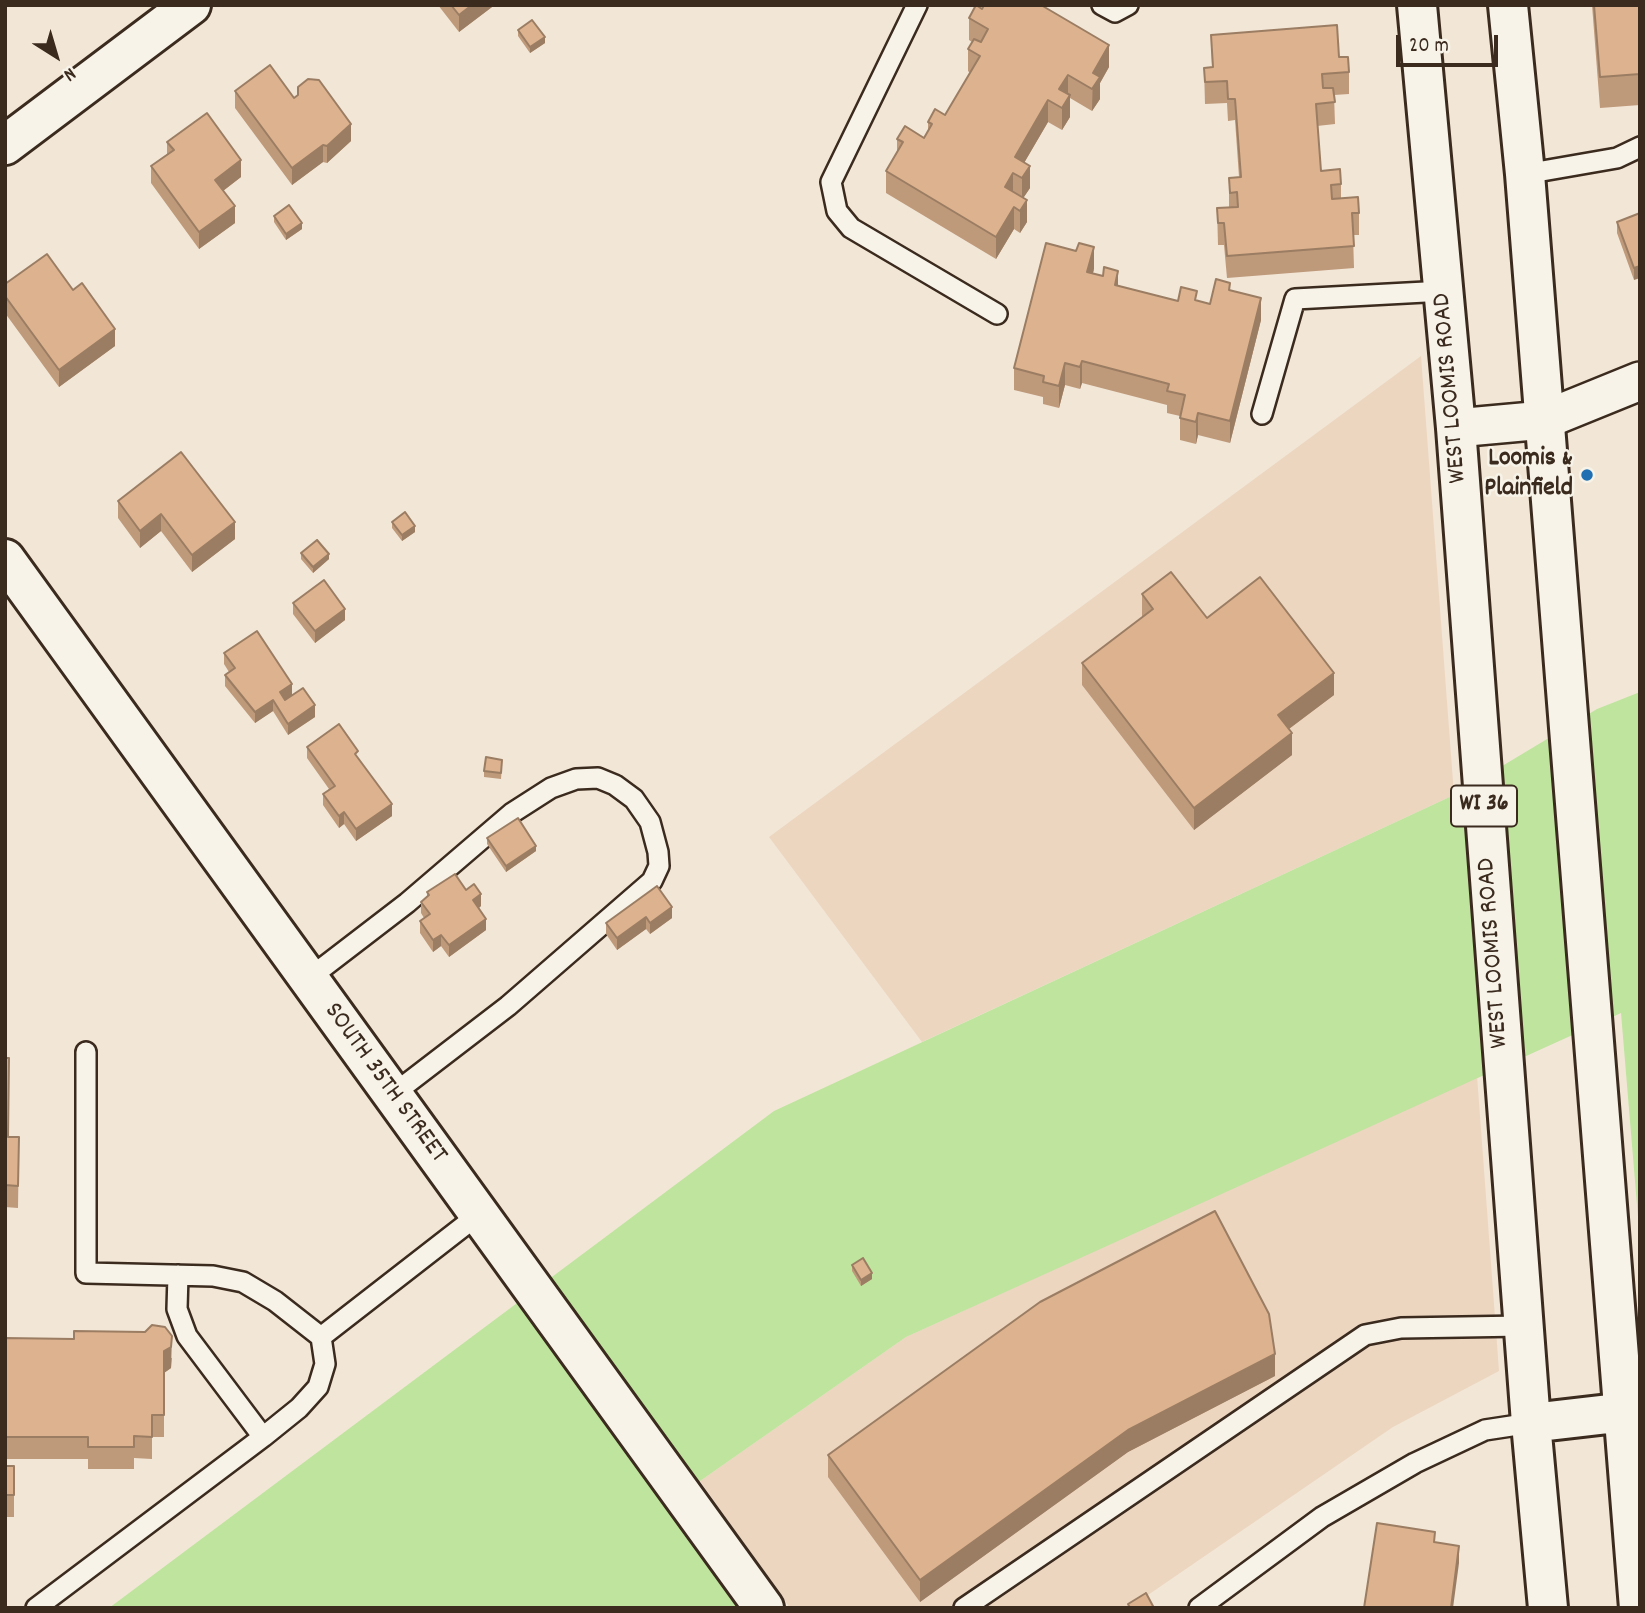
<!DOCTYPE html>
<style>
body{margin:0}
#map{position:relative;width:1645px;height:1613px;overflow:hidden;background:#f2e6d6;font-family:Dekko,sans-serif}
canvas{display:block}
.frame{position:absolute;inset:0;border:7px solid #3b2a1e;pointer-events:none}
.north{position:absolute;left:21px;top:21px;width:70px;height:70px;-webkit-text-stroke:5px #f7f3e8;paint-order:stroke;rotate:143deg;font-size:19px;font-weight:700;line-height:28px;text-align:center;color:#3b2a1e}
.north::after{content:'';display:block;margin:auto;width:24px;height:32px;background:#3b2a1e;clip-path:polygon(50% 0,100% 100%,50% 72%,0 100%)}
.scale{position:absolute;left:1396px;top:35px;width:102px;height:32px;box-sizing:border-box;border:4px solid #3b2a1e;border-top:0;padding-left:9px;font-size:21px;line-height:24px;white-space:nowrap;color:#3b2a1e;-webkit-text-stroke:5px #f7f3e8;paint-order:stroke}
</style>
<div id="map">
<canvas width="1645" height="1613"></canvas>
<div class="frame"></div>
<div class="north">N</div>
<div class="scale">20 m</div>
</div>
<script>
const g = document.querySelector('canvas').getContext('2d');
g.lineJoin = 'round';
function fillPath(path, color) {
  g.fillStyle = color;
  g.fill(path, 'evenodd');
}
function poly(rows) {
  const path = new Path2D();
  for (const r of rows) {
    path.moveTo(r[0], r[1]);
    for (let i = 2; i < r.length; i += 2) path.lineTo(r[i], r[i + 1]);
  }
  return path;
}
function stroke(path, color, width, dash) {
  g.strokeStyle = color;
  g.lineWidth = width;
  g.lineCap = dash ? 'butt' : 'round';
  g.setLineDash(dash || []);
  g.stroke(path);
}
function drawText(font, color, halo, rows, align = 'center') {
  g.font = font + ' Dekko,sans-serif';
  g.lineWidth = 5;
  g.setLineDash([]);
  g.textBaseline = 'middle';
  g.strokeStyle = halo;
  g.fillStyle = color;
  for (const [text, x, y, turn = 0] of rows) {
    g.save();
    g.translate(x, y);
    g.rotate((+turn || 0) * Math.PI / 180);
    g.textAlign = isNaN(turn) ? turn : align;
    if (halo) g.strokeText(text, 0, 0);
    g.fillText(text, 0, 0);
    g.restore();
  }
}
fillPath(poly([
 [1421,356,1454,795,922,1042,769,837],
 [1477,1076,1499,1371,1393,1427,1129,1608,790,1608,700,1481,906,1337]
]), '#ecd6c0');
fillPath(poly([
 [1640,692,1640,1241,1621,1013,906,1337,700,1481,684,1530,741,1608,109,1608,774,1111,1454,795,1597,709]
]), '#bee49e');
const lane = poly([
 [917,5,831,182,837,211,851,228,997,314],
 [1102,5,1115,12,1128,5],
 [1525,174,1617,158,1640,147],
 [1262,414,1295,299,1444,291],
 [308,979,407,903,512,813,551,788,576,779,598,778,615,785,634,799,650,822,658,852,659,866,652,881,508,1006,392,1095],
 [86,1052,86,1273,213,1276,243,1282,275,1301,321,1337,478,1215],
 [178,1275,177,1309,187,1336,263,1437,299,1408,318,1387,325,1364,321,1337],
 [36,1608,263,1437],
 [964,1608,1365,1335,1401,1328,1523,1326],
 [1199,1608,1322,1517,1415,1463,1485,1430,1531,1423]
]);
const street = poly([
 [1456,428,1544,420,1640,381]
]);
const secondary = poly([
 [5,145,191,5],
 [5,559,764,1608]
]);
const primary = poly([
 [1417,5,1456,428,1531,1423,1548,1608],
 [1508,5,1525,174,1639,1608],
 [1531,1423,1626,1412]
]);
stroke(lane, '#3b2a1e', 24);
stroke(street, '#3b2a1e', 42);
stroke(secondary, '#3b2a1e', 44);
stroke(primary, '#3b2a1e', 44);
stroke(lane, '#f7f3e8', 19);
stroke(street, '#f7f3e8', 37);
stroke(secondary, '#f7f3e8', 38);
stroke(primary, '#f7f3e8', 38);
fillPath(poly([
 [438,5,492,5,492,7,459,32],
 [1592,5,1640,5,1640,105,1600,108],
 [982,9,1109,67,1100,83,1100,99,1092,111,1070,98,1070,117,1062,130,1048,122,1024,163,1030,188,1023,198,1027,222,1020,233,1014,229,996,259,886,193,886,171,897,152,897,139,924,138,928,132,928,122,945,115,970,73,968,71,968,49,972,42,969,40,969,18],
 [518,30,545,43,530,53,518,36],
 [1211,35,1339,57,1349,72,1349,94,1334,95,1335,124,1317,126,1321,171,1341,184,1341,199,1359,213,1359,235,1353,235,1354,268,1227,278,1224,245,1218,245,1217,208,1229,207,1229,178,1239,177,1235,120,1228,121,1227,103,1205,104,1204,68,1212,67],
 [235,91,294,98,351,141,327,163,323,162,292,185,235,108],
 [167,142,241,177,223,191,235,223,199,249,151,183,151,166,167,154],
 [1640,213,1634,280,1617,233,1617,222],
 [274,216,302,229,286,240,274,222],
 [1094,269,1093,273,1118,286,1178,301,1197,301,1210,304,1230,290,1261,320,1230,443,1198,435,1196,444,1180,440,1180,416,1167,413,1167,405,1082,383,1080,389,1065,385,1059,408,1043,404,1043,397,1014,390,1014,368],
 [5,284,73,290,115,346,59,387,5,313],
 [118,501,235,539,192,572,161,531,140,548,118,518],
 [392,522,415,532,402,541,392,528],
 [301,553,329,559,313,573,301,559],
 [1142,594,1207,618,1334,695,1289,729,1292,755,1194,830,1082,685,1082,663,1143,617,1142,616],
 [293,603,345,620,315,643,293,614],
 [224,653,292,695,315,717,288,735,273,711,255,723,225,686,225,675,229,672,224,664],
 [307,747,358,758,392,816,356,841,344,824,339,828,323,805,323,794,329,789,307,758],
 [502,765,501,779,484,777,484,771],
 [487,838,536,851,506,872,487,844],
 [657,886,672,918,650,934,646,929,617,950,606,934,606,923],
 [466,890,481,906,479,908,486,930,449,957,441,946,433,952,420,933,420,921,424,918,421,913,421,902,427,896,427,892],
 [5,1058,8,1137,19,1137,18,1208,5,1207],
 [852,1265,872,1279,861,1286,852,1271],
 [5,1338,172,1358,171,1368,164,1373,164,1437,152,1437,152,1459,134,1458,134,1469,88,1469,88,1459,5,1459],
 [1275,1376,1128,1452,920,1602,828,1477,828,1455],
 [5,1466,14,1466,14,1517,5,1517]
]), '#be997a');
fillPath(poly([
 [472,5,492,5,492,7,459,32,459,15],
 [545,37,545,43,530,53,530,47],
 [1109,45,1109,67,1100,83,1100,99,1092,111,1093,73],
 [1068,75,1068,97,1059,89],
 [1070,95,1070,117,1062,130,1062,108],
 [1048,100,1048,122,1017,175,1015,157],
 [351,124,351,141,327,163,327,146],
 [323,145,323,162,292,185,292,168],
 [241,160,241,177,215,197,215,180],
 [1030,166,1030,188,1022,200,1022,178],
 [1013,173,1013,195,1005,187],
 [1027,200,1027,222,1020,233,1020,211],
 [235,206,235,223,199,249,199,232],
 [1014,207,1014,229,996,259,996,237],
 [302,223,302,229,286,240,286,234],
 [1094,247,1094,269,1087,294,1087,272],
 [1640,266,1640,278,1634,280,1634,268],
 [1118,271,1118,293,1115,285],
 [1261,298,1261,320,1230,443,1230,421],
 [115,329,115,346,59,387,59,370],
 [1082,361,1082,383,1080,389,1080,367],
 [1065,363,1065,385,1059,408,1059,386],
 [1198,413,1198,435,1196,444,1196,422],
 [161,514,161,531,140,548,140,531],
 [235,522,235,539,192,572,192,555],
 [415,526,415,532,402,541,402,535],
 [329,554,329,559,313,573,313,567],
 [345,609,345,620,315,643,315,631],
 [1334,673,1334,695,1278,737,1278,715],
 [292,684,292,695,280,704,280,692],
 [273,700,273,711,255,723,255,712],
 [315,705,315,717,288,735,288,724],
 [1292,733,1292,755,1194,830,1194,808],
 [392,804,392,816,356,841,356,829],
 [344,812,344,824,339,828,339,816],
 [536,846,536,851,506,872,506,866],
 [481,894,481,906,473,912,473,900],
 [672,907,672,918,650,934,650,923],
 [646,917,646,929,617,950,617,938],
 [486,919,486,930,449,957,449,945],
 [441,935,441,946,433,952,433,940],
 [872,1273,872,1279,861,1286,861,1280],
 [172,1336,171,1368,164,1373,164,1351],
 [1275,1354,1275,1376,1128,1452,920,1602,920,1580,1128,1430],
 [1459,1546,1459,1563,1453,1608,1451,1608]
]), '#9b7d63');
const building = poly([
 [451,5,472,5,459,15,451,5],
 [976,5,982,9,984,5,1041,5,1109,45,1093,73,1100,77,1092,89,1068,75,1059,89,1070,95,1062,108,1048,100,1015,157,1030,166,1022,178,1013,173,1005,187,1027,200,1020,211,1014,207,996,237,886,171,903,142,897,139,905,126,924,138,932,124,928,122,935,109,945,115,980,56,968,49,974,39,981,42,988,29,969,18,976,5],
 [1594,5,1640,5,1640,74,1600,77,1594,5],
 [532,20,545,37,530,47,518,30,532,20],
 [1337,25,1339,57,1348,57,1349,72,1322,74,1323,88,1333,88,1335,102,1316,104,1321,171,1340,169,1341,184,1331,185,1332,199,1358,197,1359,213,1352,213,1354,246,1227,256,1224,223,1218,223,1217,208,1238,207,1237,192,1230,193,1229,178,1241,177,1235,99,1228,99,1227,81,1205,82,1204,68,1213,67,1211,35,1337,25],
 [270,65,294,98,298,95,298,87,308,79,319,80,351,124,327,146,323,145,292,168,235,91,270,65],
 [207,113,241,160,215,180,235,206,199,232,151,166,174,150,167,142,207,113],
 [289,205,302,223,286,234,274,216,289,205],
 [1640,213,1640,266,1634,268,1617,222,1640,213],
 [1046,243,1076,251,1079,243,1094,247,1087,272,1103,276,1104,267,1118,271,1115,285,1178,301,1181,287,1197,291,1195,300,1210,304,1216,279,1230,283,1229,290,1261,298,1230,421,1198,413,1196,422,1180,418,1185,395,1167,391,1169,384,1082,361,1080,367,1065,363,1059,386,1043,382,1044,376,1014,368,1046,243],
 [47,254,73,290,82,283,115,329,59,370,5,296,5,284,47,254],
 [181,452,235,522,192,555,161,514,140,531,118,501,181,452],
 [405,512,415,526,402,535,392,522,405,512],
 [317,540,329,554,313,567,301,553,317,540],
 [1171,572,1207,618,1260,577,1334,673,1278,715,1292,733,1194,808,1082,663,1153,609,1142,594,1171,572],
 [324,580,345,609,315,631,293,603,324,580],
 [257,631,292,684,280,692,285,700,303,688,315,705,288,724,273,700,255,712,225,675,235,668,224,653,257,631],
 [339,724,358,751,355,754,392,804,356,829,344,812,339,816,323,794,335,786,307,747,339,724],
 [486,757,502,760,501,773,484,771,486,757],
 [518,818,536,846,506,866,487,838,518,818],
 [455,874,466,890,474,884,481,894,473,900,486,919,449,945,441,935,433,940,420,921,430,914,421,902,429,895,427,892,455,874],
 [657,886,672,907,650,923,646,917,617,938,606,923,657,886],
 [5,1058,9,1058,8,1137,19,1137,18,1186,5,1185,5,1058],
 [1215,1211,1269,1314,1275,1354,1128,1430,920,1580,828,1455,1040,1302,1215,1211],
 [863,1258,872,1273,861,1280,852,1265,863,1258],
 [152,1325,165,1327,172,1336,171,1347,164,1351,164,1415,152,1415,152,1437,134,1436,134,1447,88,1447,88,1437,5,1437,5,1338,74,1339,74,1331,145,1332,152,1325],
 [5,1466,14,1466,14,1495,5,1495,5,1466],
 [1377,1523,1435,1532,1434,1542,1459,1546,1451,1608,1364,1608,1377,1523],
 [1146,1593,1154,1608,1130,1608,1128,1604,1146,1593]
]);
fillPath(building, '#ddb28e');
stroke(building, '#9b7d63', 2);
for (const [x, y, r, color] of [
 [1587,475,7,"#1f6fb2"]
]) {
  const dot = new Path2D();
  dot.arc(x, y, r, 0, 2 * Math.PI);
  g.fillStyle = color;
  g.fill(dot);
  stroke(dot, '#f7f3e8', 2.5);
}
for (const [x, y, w] of [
 [1484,806,66]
]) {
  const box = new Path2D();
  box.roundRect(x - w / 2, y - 20.5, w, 41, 5);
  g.fillStyle = '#f7f3e8';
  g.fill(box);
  stroke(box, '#3b2a1e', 2);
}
drawText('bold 24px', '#3b2a1e', null, [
 ["WI 36",1484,806]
]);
drawText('26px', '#3b2a1e', '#f7f3e8', [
 ["WEST LOOMIS ROAD",1452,388,-95],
 ["WEST LOOMIS ROAD",1495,953,-94],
 ["SOUTH 35TH STREET",384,1084,54]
]);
drawText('bold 26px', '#3b2a1e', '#f7f3e8', [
 ["Loomis &",1573,460],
 ["Plainfield",1573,490]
], 'right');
</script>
